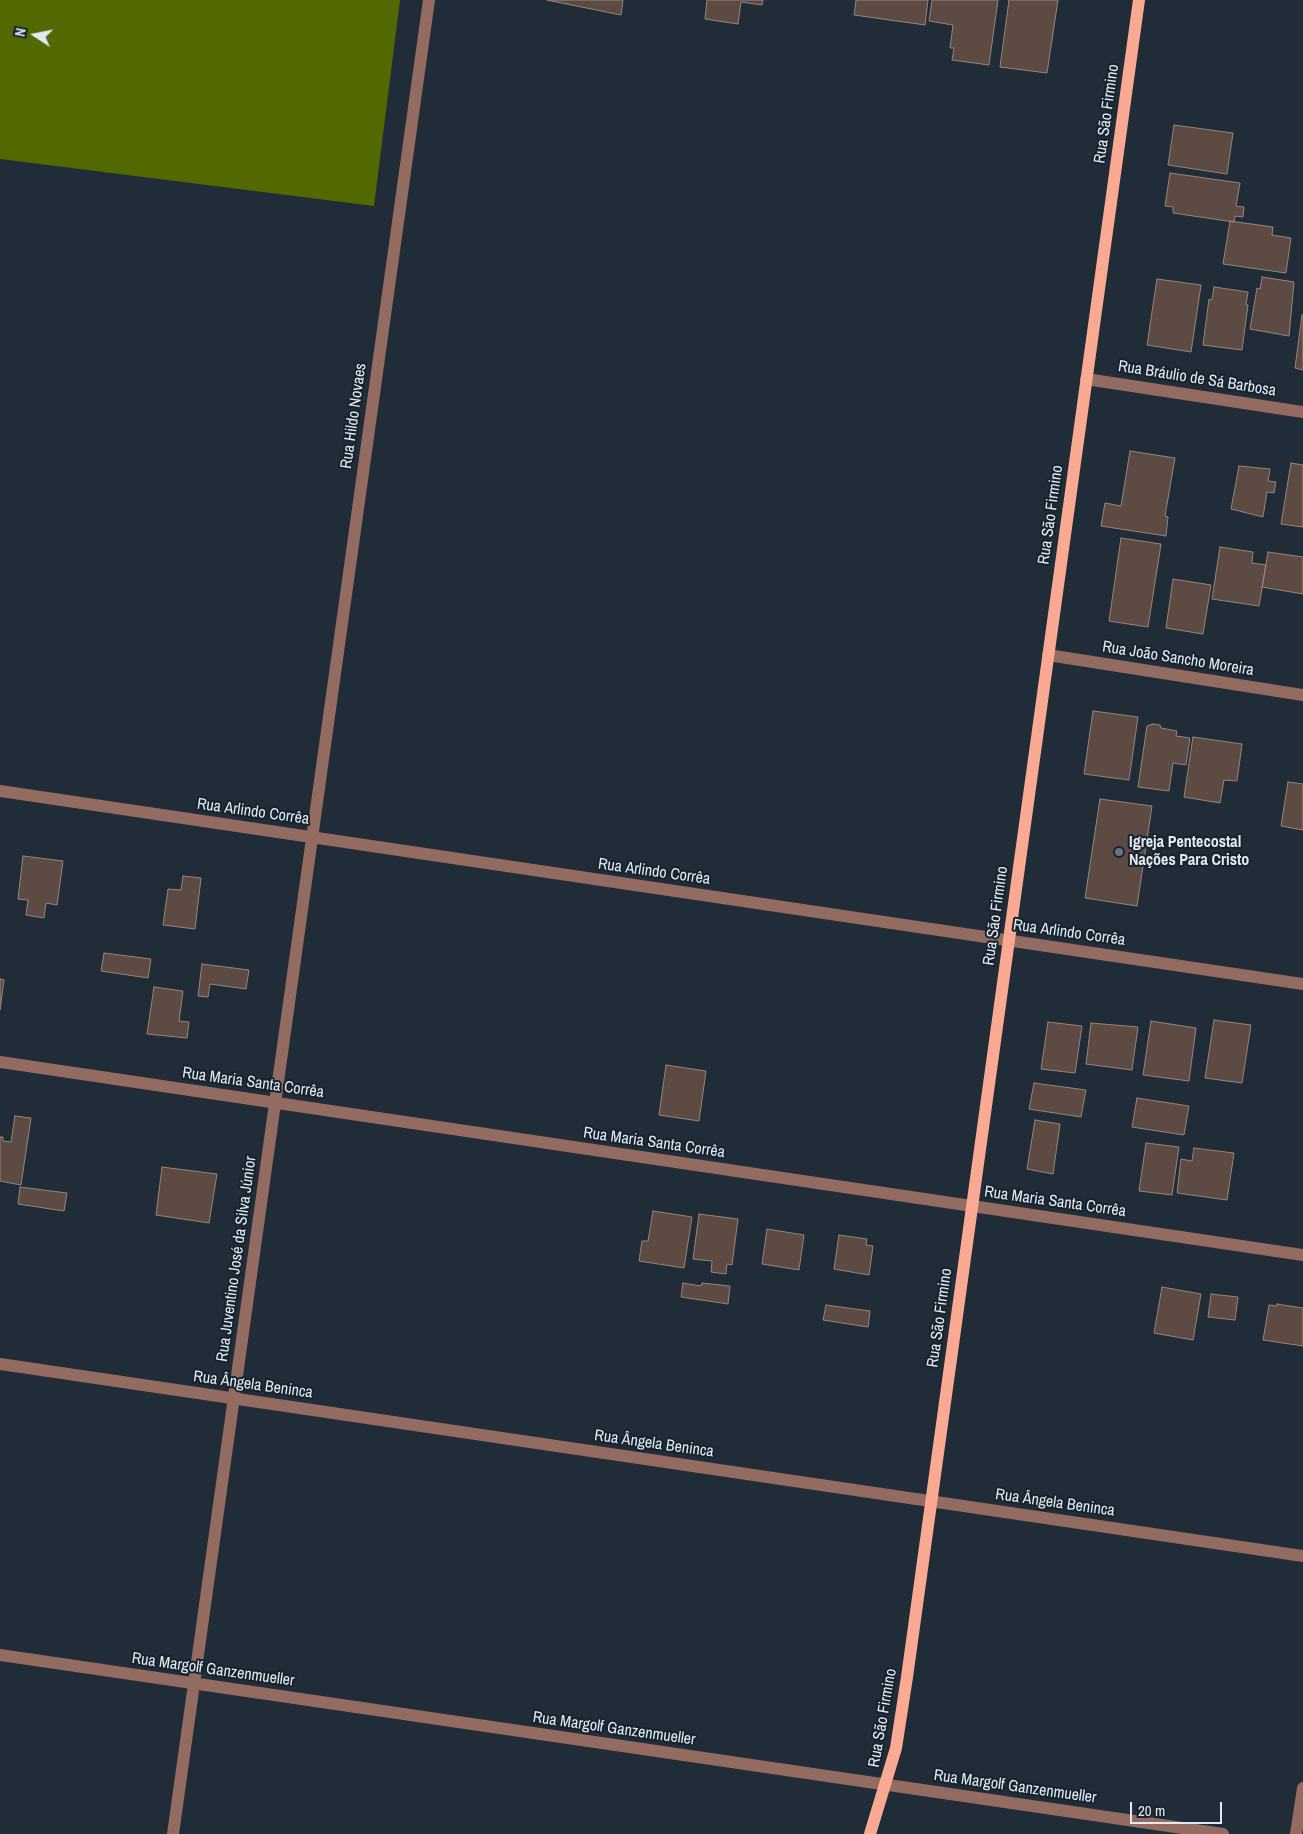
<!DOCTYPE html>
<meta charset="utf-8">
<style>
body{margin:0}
#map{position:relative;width:1303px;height:1834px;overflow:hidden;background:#202d38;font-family:"Archivo Narrow",sans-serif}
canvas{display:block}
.north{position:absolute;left:10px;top:10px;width:50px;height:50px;-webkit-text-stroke:4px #17232e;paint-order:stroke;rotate:281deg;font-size:14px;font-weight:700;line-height:20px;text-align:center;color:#e1e9f1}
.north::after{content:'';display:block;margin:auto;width:18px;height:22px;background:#e1e9f1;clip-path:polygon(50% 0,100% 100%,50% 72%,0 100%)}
.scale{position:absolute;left:1130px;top:1802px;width:92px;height:22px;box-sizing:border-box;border:2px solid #e1e9f1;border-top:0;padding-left:6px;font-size:15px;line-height:18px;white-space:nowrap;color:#e1e9f1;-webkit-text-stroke:4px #17232e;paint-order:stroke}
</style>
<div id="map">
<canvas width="1303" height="1834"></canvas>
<div class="north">N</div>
<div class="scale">20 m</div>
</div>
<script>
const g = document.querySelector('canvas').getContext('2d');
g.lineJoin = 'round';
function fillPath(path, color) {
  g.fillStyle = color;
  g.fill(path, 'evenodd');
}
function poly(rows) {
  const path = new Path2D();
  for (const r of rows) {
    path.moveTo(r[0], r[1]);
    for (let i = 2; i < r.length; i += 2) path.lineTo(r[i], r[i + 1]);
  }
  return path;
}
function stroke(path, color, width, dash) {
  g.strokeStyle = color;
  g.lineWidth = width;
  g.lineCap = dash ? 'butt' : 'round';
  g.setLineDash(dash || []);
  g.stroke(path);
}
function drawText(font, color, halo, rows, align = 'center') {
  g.font = font + ' "Archivo Narrow",sans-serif';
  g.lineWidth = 4;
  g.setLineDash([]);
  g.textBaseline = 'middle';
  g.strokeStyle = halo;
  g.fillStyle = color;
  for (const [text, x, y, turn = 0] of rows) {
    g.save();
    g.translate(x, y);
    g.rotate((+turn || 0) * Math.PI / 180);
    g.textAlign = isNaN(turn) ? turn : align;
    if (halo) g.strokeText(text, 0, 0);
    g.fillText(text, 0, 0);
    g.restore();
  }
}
fillPath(poly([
 [0,0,400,0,374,206,0,159]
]), '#526800');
const building = poly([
 [547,0,623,0,621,15,547,0],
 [707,0,763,0,762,5,741,2,738,24,705,19,707,0],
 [856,0,928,0,925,25,854,15,856,0],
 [932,0,998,0,989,65,952,60,954,48,950,48,953,25,929,21,932,0],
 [1009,0,1058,0,1047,73,1000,67,1009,0],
 [1174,125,1233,133,1227,174,1168,165,1174,125],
 [1170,173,1240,183,1236,206,1244,207,1243,217,1235,216,1234,222,1173,213,1173,207,1165,206,1170,173],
 [1230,221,1273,227,1272,235,1291,238,1286,273,1223,264,1230,221],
 [1262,277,1294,282,1289,336,1250,329,1257,288,1260,289,1262,277],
 [1157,279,1201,285,1191,352,1147,345,1157,279],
 [1214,287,1248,292,1246,305,1248,305,1242,350,1203,345,1209,299,1212,300,1214,287],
 [1302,315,1303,315,1303,370,1295,368,1302,315],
 [1130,451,1175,458,1165,516,1168,517,1166,536,1101,526,1105,503,1121,506,1130,451],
 [1291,463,1303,465,1303,527,1281,524,1291,463],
 [1239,466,1270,469,1268,481,1276,482,1274,493,1267,492,1263,517,1231,509,1239,466],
 [1121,538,1161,544,1148,627,1109,621,1121,538],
 [1220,547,1253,552,1252,563,1266,565,1259,606,1212,599,1220,547],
 [1268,552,1303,557,1303,594,1262,587,1268,552],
 [1173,579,1211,585,1203,634,1166,628,1173,579],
 [1093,711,1138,717,1129,780,1084,774,1093,711],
 [1153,724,1160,725,1161,728,1177,731,1176,736,1190,738,1186,765,1173,763,1169,791,1138,787,1147,726,1153,724],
 [1193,737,1242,744,1237,781,1224,780,1220,803,1184,797,1193,737],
 [1288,782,1303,784,1303,830,1281,826,1288,782],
 [1100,799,1152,806,1137,906,1085,898,1100,799],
 [23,856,63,861,57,905,46,903,44,918,26,915,28,900,18,899,23,856],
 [183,876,201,878,195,929,163,925,168,889,181,890,183,876],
 [104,953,151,959,148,978,101,971,104,953],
 [202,964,249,970,246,989,210,984,208,997,198,996,202,964],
 [0,979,4,980,0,1010,0,979],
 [154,987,183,991,179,1021,189,1022,187,1038,147,1034,154,987],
 [1214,1020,1251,1025,1242,1083,1205,1078,1214,1020],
 [1151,1021,1196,1028,1189,1081,1143,1075,1151,1021],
 [1048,1022,1082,1026,1075,1073,1041,1069,1048,1022],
 [1091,1023,1138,1027,1132,1070,1086,1064,1091,1023],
 [666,1065,706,1071,699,1121,659,1115,666,1065],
 [1034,1083,1086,1090,1081,1117,1029,1109,1034,1083],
 [1137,1098,1189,1106,1184,1135,1132,1127,1137,1098],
 [15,1116,31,1118,21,1185,0,1181,0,1137,3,1137,3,1141,11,1142,15,1116],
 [1035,1120,1060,1124,1053,1174,1027,1169,1035,1120],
 [1146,1143,1179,1147,1172,1195,1139,1191,1146,1143],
 [1194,1148,1234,1153,1227,1200,1177,1193,1181,1159,1192,1161,1194,1148],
 [162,1167,217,1174,209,1223,156,1215,162,1167],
 [20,1187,67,1193,64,1211,18,1204,20,1187],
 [653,1211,692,1217,684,1268,639,1261,642,1241,648,1241,653,1211],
 [699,1214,738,1219,732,1265,727,1264,726,1274,711,1272,712,1261,693,1259,699,1214],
 [767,1229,804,1235,799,1270,762,1264,767,1229],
 [839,1235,867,1239,866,1245,873,1246,869,1275,834,1269,839,1235],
 [683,1283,701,1286,702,1283,730,1286,728,1304,681,1297,683,1283],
 [1162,1287,1201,1294,1193,1340,1154,1333,1162,1287],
 [1211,1294,1238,1297,1235,1320,1208,1317,1211,1294],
 [1277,1304,1303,1308,1303,1346,1263,1340,1269,1305,1277,1306,1277,1304],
 [826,1305,870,1311,868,1327,823,1320,826,1305]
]);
fillPath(building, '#5d4b43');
stroke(building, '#98847b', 1);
stroke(poly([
 [1086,379,1303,412],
 [1048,655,1303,695],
 [0,791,1303,984],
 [0,1062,1303,1255],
 [0,1364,1303,1556],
 [0,1655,1223,1834],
 [173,1834,429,0],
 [1296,1834,1303,1788]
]), '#936b60', 12);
stroke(poly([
 [870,1834,896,1748,907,1677,1139,0]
]), '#faa993', 12);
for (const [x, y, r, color] of [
 [1119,852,5,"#6b7280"]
]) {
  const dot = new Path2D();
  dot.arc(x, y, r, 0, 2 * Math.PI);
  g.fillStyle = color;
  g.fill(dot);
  stroke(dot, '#17232e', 2);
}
drawText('16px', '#e1e9f1', '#17232e', [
 ["Rua São Firmino",1107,114,-82],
 ["Rua Bráulio de Sá Barbosa",1197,379,9],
 ["Rua Hildo Novaes",354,416,-82],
 ["Rua São Firmino",1051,515,-82],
 ["Rua João Sancho Moreira",1178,659,9],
 ["Rua Arlindo Corrêa",253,812,8],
 ["Rua Arlindo Corrêa",654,872,8],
 ["Rua São Firmino",996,916,-82],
 ["Rua Arlindo Corrêa",1069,933,8],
 ["Rua Maria Santa Corrêa",253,1083,8],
 ["Rua Maria Santa Corrêa",654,1143,8],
 ["Rua Maria Santa Corrêa",1055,1202,8],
 ["Rua Juventino José da Silva Júnior",237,1259,-82],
 ["Rua São Firmino",940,1318,-82],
 ["Rua Ângela Beninca",253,1385,8],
 ["Rua Ângela Beninca",654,1444,8],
 ["Rua Ângela Beninca",1055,1503,8],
 ["Rua Margolf Ganzenmueller",213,1670,8],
 ["Rua São Firmino",883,1718,-80],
 ["Rua Margolf Ganzenmueller",614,1729,8],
 ["Rua Margolf Ganzenmueller",1015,1787,8]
]);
drawText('bold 16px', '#e1e9f1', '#17232e', [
 ["Igreja Pentecostal",1129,843],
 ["Nações Para Cristo",1129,861]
], 'left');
</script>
